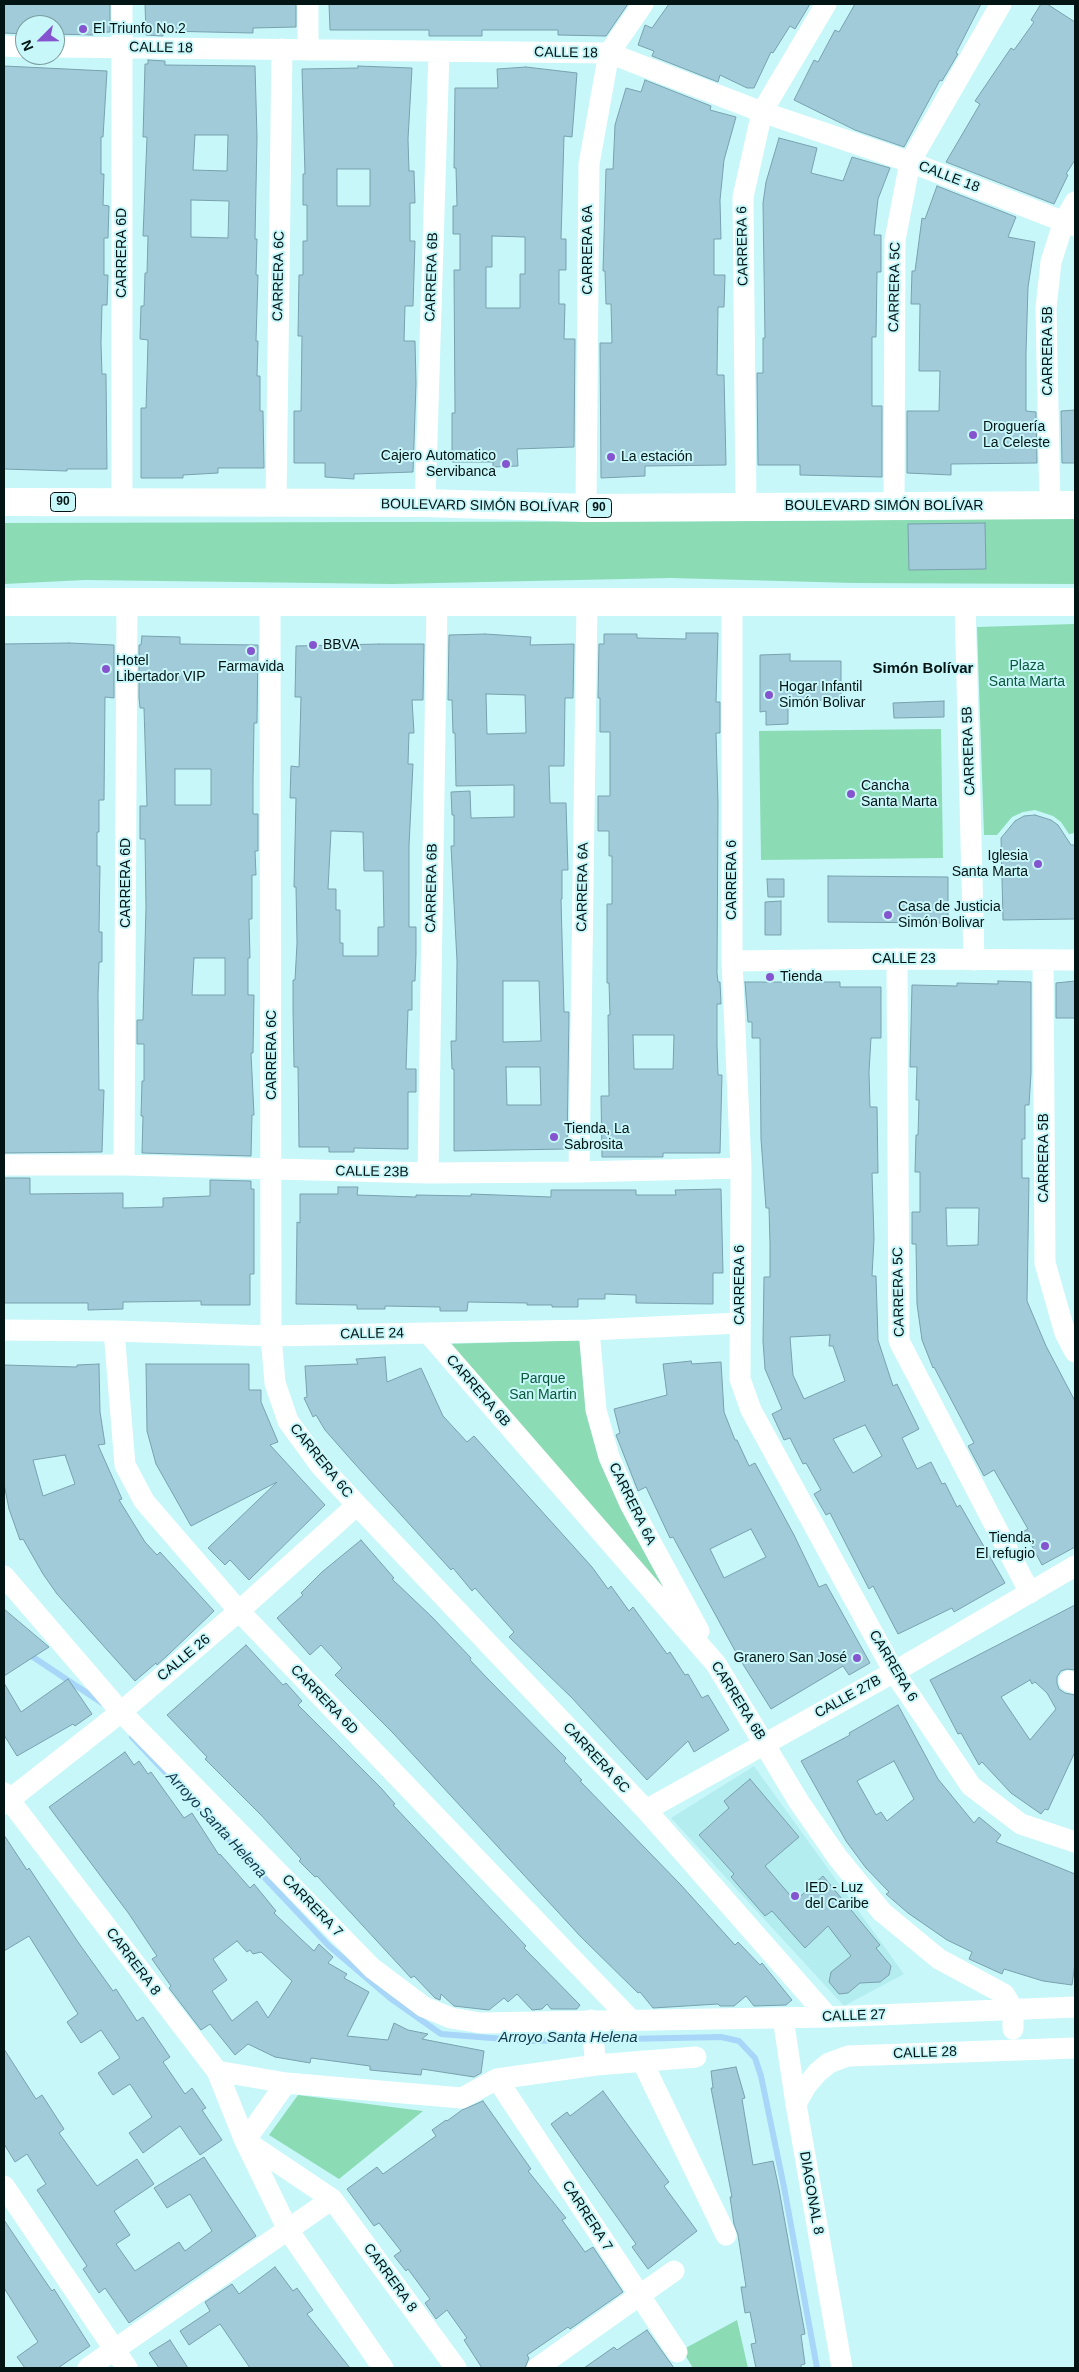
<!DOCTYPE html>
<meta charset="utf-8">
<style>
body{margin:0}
#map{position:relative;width:1079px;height:2372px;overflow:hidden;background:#c8f7fa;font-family:Arial,sans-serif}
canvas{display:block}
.frame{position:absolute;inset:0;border:5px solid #031415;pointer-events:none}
.north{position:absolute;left:15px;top:15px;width:50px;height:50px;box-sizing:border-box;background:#c8f7fa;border:1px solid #799c9e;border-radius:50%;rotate:247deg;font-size:14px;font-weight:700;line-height:20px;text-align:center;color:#031415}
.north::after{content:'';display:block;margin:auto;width:18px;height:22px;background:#8455ce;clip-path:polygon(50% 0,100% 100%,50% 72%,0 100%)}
</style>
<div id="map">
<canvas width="1079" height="2372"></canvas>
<div class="frame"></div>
<div class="north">N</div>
</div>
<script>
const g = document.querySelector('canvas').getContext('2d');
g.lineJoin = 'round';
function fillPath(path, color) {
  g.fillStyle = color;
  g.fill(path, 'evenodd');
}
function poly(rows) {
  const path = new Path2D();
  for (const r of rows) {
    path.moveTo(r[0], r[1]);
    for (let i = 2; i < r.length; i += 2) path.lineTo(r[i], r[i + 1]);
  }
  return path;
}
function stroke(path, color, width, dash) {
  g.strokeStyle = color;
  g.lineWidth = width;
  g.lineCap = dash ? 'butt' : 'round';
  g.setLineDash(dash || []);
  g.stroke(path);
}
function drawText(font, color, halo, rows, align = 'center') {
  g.font = font + ' Arial,sans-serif';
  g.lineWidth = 4;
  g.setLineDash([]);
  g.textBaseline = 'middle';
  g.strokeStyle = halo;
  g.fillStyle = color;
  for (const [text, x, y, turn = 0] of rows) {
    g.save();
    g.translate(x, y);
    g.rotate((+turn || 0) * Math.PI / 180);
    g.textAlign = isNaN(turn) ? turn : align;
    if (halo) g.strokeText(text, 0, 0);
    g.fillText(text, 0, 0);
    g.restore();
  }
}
fillPath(poly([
 [754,1766,904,1974,844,2006,671,1818]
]), '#b4edf0');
fillPath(poly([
 [1075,518,1075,584,853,583,671,578,392,584,85,580,4,584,4,523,779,521],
 [1074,624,1075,833,1069,834,1061,822,1053,816,1035,810,1023,812,1012,817,997,835,984,835,977,627],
 [941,729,943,858,761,860,759,731],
 [581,1340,594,1424,668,1588,662,1593,446,1344],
 [298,2095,423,2111,339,2179,269,2135],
 [737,2320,748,2368,693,2368,682,2350]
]), '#8bdcb4');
stroke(poly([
 [27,1653,102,1703],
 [132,1737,329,1946,390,1998,441,2034,529,2041,721,2037,739,2041,755,2058,761,2076,784,2187,817,2368]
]), '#a7d6f8', 6);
const building = poly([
 [4,4,110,4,110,32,93,33,93,35,55,34,55,25,25,25,25,34,4,33,4,4],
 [145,4,296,4,296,27,253,28,253,33,163,31,163,36,146,35,145,4],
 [329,4,628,4,606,36,558,35,558,30,482,30,482,36,429,36,429,30,330,30,329,4],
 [669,4,810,4,795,29,790,26,773,53,771,52,754,88,747,88,720,75,718,82,652,56,654,51,638,45,645,25,652,28,669,4],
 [855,4,981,4,956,53,958,54,942,81,940,80,904,147,855,130,794,100,814,60,818,62,835,30,839,32,855,4],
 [1041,4,1047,4,1075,22,1075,160,1066,174,1068,175,1054,204,946,162,980,104,975,101,1011,48,1014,50,1034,22,1031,20,1041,4],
 [148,60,165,61,165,65,255,66,257,137,255,239,257,239,256,275,258,275,256,341,258,341,257,376,260,376,260,411,263,411,264,468,218,468,218,473,183,475,183,478,141,478,141,408,146,408,147,376,148,340,140,339,141,306,144,306,145,273,147,273,148,236,143,236,147,137,143,137,145,64,148,64,148,60],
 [195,135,228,135,227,171,193,170,195,135],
 [191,200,229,201,228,238,191,237,191,200],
 [4,66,107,71,103,137,101,137,101,174,104,174,103,205,109,206,108,238,104,238,104,275,108,275,107,305,102,305,101,343,102,374,106,374,107,469,67,469,67,471,4,469,4,66],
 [358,66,412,68,408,139,409,171,414,171,415,203,410,203,410,241,415,241,413,306,405,306,404,341,415,341,416,383,413,472,354,474,354,479,325,477,325,463,294,463,294,411,301,411,302,336,298,336,299,275,303,275,303,241,307,241,307,205,303,205,303,174,305,174,302,69,358,68,358,66],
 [337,169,370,169,370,206,337,206,337,169],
 [526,67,577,73,572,137,564,136,561,239,566,239,566,270,559,270,559,304,565,304,564,339,575,339,574,447,517,449,518,466,493,467,493,462,452,462,452,413,455,413,454,270,460,270,460,234,453,234,453,206,457,206,456,168,454,168,455,88,498,88,497,69,526,67],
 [492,236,525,237,525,274,520,274,520,308,486,308,486,267,492,267,492,236],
 [645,80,711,106,710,110,736,117,724,160,720,200,721,239,714,239,714,275,725,275,724,307,718,307,717,375,724,375,726,465,645,466,645,476,601,478,600,343,612,343,611,304,606,304,605,271,603,271,606,169,613,169,615,125,626,88,641,92,645,80],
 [779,138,817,148,811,173,843,181,852,157,890,168,878,199,874,235,881,235,881,272,877,272,876,337,872,337,872,406,882,406,882,477,800,475,800,465,758,465,757,373,763,373,763,338,765,338,763,203,766,182,779,138],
 [937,186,1016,217,1008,237,1035,242,1028,287,1026,353,1026,411,1036,412,1037,463,951,464,951,475,907,473,907,411,939,411,940,371,919,371,920,304,911,304,912,271,915,271,922,218,925,219,937,186],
 [1075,410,1075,463,1062,463,1061,411,1075,410],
 [985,523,986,569,909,570,908,524,985,523],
 [686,633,718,633,716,702,720,702,720,733,716,733,718,803,717,973,718,982,720,982,721,1004,717,1004,717,1045,718,1075,722,1075,720,1153,663,1153,663,1157,602,1157,601,1096,609,1096,608,1015,610,1015,609,983,607,983,607,904,612,904,612,856,609,856,609,831,598,831,598,796,610,796,610,732,600,732,600,698,598,698,599,644,604,644,604,634,637,634,637,638,686,639,686,633],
 [633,1035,674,1035,673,1069,634,1069,633,1035],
 [485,634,531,637,530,645,574,644,573,698,565,698,564,766,549,766,550,803,566,803,568,870,562,870,562,899,561,899,564,1012,569,1012,567,1149,454,1151,454,1069,452,1069,451,1041,456,1041,457,961,451,846,454,846,454,815,452,815,451,792,470,791,471,818,514,817,514,785,456,786,455,733,453,733,452,700,448,700,449,635,485,634],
 [486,694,525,695,526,733,487,734,486,694],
 [503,981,539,981,541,1041,503,1042,503,981],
 [506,1067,540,1067,541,1105,507,1105,506,1067],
 [142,636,180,637,180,644,258,645,257,723,254,723,253,780,253,814,258,814,258,851,255,851,256,875,252,875,252,919,249,919,250,958,248,958,248,995,254,995,253,1053,251,1053,254,1115,252,1115,251,1156,142,1153,143,1116,141,1116,142,1081,144,1081,144,1044,137,1044,137,1020,143,1020,146,907,145,839,140,839,140,806,147,806,144,708,140,708,139,698,139,645,141,645,142,636],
 [175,769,211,769,211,805,175,805,175,769],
 [194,958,225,958,225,995,192,995,194,958],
 [69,643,114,645,114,698,105,697,104,800,99,800,99,832,97,832,97,866,100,866,99,932,102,932,102,962,99,962,98,994,99,1090,104,1090,102,1152,4,1153,4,644,69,643],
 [379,644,424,644,423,700,412,700,414,733,409,733,408,764,413,764,409,846,409,927,416,927,416,954,415,981,412,981,412,1010,408,1010,406,1069,416,1069,416,1092,408,1092,408,1149,354,1148,354,1152,329,1152,329,1147,299,1147,298,1067,294,1067,293,1009,293,980,295,980,297,943,296,887,294,887,296,798,290,798,291,766,299,767,300,735,301,697,295,697,296,646,379,644],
 [331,831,363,832,364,871,383,871,384,927,378,927,378,956,343,956,343,943,340,943,340,910,336,910,336,889,328,889,331,831],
 [790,654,790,661,841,661,841,699,788,702,788,724,766,725,766,711,760,712,760,655,790,654],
 [944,701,944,717,894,718,893,703,944,701],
 [1035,815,1051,820,1058,825,1071,845,1075,845,1075,919,1003,920,1001,838,1015,821,1024,816,1035,815],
 [828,876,948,877,948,923,828,922,828,876],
 [767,879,784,879,784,897,768,897,767,879],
 [781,901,781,935,765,935,765,902,781,901],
 [998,981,1031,982,1031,1073,1029,1105,1025,1105,1025,1139,1022,1139,1022,1178,1029,1178,1027,1301,1046,1346,1075,1401,1075,1547,1042,1565,1024,1531,1028,1529,994,1470,984,1476,968,1446,974,1443,934,1367,933,1368,922,1340,917,1304,916,1244,912,1244,912,1212,920,1212,920,1172,915,1172,916,1135,918,1135,919,1100,916,1100,917,1067,910,1067,912,985,957,986,957,983,998,984,998,981],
 [946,1208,979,1208,978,1245,947,1246,946,1208],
 [1075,981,1075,1018,1056,1018,1056,983,1075,981],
 [745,982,840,982,840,987,881,987,881,1038,871,1038,869,1072,870,1107,877,1107,878,1173,872,1173,874,1239,872,1276,876,1276,878,1340,893,1386,897,1384,919,1429,902,1438,917,1469,931,1462,942,1484,945,1483,957,1507,960,1505,1005,1583,954,1612,952,1608,898,1634,873,1586,869,1589,830,1513,826,1515,814,1494,821,1490,806,1463,803,1464,790,1438,784,1440,772,1414,782,1409,765,1369,763,1341,764,1277,770,1277,770,1243,769,1208,766,1208,761,1139,760,1038,752,1038,752,1022,748,1022,745,982],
 [830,1335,829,1346,833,1346,845,1381,804,1399,793,1375,790,1337,830,1335],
 [865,1425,882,1456,853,1473,833,1439,865,1425],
 [4,1178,30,1178,30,1194,123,1193,123,1208,163,1207,163,1198,210,1196,210,1180,251,1181,251,1189,254,1189,254,1274,250,1274,250,1305,201,1305,201,1301,123,1302,123,1309,88,1310,88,1303,4,1303,4,1178],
 [338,1187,358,1187,357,1195,416,1197,416,1195,471,1196,471,1194,551,1197,551,1190,636,1190,636,1195,676,1195,675,1190,721,1189,723,1273,713,1273,713,1304,636,1303,636,1295,605,1294,605,1299,578,1299,578,1307,552,1307,552,1305,527,1305,527,1303,468,1302,467,1311,440,1311,440,1307,385,1306,385,1309,357,1309,357,1305,296,1304,297,1222,300,1223,300,1194,338,1194,338,1187],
 [385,1357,387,1382,421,1368,443,1416,467,1442,474,1436,592,1567,608,1589,611,1586,629,1611,633,1607,667,1654,670,1652,685,1675,688,1674,702,1698,708,1695,729,1730,694,1752,688,1741,647,1780,572,1698,509,1637,514,1632,475,1588,472,1591,453,1568,451,1570,354,1463,325,1430,316,1415,313,1417,304,1398,307,1397,305,1366,358,1364,356,1359,385,1357],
 [691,1361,692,1364,721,1362,724,1412,735,1440,737,1440,749,1466,755,1463,794,1535,819,1587,826,1584,870,1663,849,1675,843,1666,771,1709,739,1658,673,1537,670,1538,646,1487,638,1491,616,1435,620,1433,614,1409,667,1395,663,1364,691,1361],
 [751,1529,766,1557,724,1578,710,1549,751,1529],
 [99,1364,100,1412,105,1444,98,1445,122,1499,119,1500,145,1542,157,1555,160,1552,214,1611,168,1655,157,1665,156,1663,135,1681,57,1594,43,1574,23,1539,20,1540,9,1509,4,1484,4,1365,77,1367,77,1365,99,1364],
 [65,1455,75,1484,43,1496,33,1460,65,1455],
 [146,1364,249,1364,249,1390,261,1390,261,1402,278,1442,270,1445,325,1505,249,1580,230,1560,225,1565,208,1548,277,1482,191,1526,156,1464,147,1431,146,1364],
 [361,1540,394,1578,392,1579,432,1617,471,1658,470,1660,488,1679,566,1758,564,1761,582,1780,580,1781,680,1884,735,1945,738,1942,760,1965,762,1963,792,2000,786,2005,754,2006,746,1996,734,2006,720,2006,718,2004,653,2008,640,1992,638,1993,581,1937,393,1733,335,1675,342,1668,321,1645,310,1655,277,1618,303,1595,301,1593,322,1572,361,1540],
 [1075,1605,1075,1670,1067,1669,1061,1671,1057,1677,1057,1683,1059,1689,1065,1693,1075,1695,1075,1752,1048,1810,1045,1809,1041,1814,1011,1793,982,1762,979,1765,961,1733,958,1734,930,1680,1075,1605],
 [1030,1680,1032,1684,1035,1682,1047,1693,1056,1709,1030,1740,1001,1697,1030,1680],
 [4,1609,49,1647,4,1676,4,1609],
 [246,1645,283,1685,286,1683,302,1701,298,1705,381,1788,395,1804,393,1805,526,1946,524,1948,580,2005,577,2009,551,2009,547,2004,542,2009,532,2010,517,1994,508,2002,504,1998,489,2010,454,2006,441,1994,440,2000,435,1998,414,1976,411,1978,317,1876,315,1877,299,1861,301,1859,261,1815,205,1759,207,1757,167,1715,246,1645],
 [68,1679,92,1714,75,1726,73,1724,17,1756,4,1735,4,1683,21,1712,68,1679],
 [898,1705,938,1779,974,1823,979,1817,1001,1835,996,1842,1075,1874,1075,1963,1072,1985,1043,1981,1004,1969,1002,1974,969,1959,972,1952,947,1940,908,1913,886,1894,889,1892,866,1868,846,1841,801,1761,850,1735,849,1733,898,1705],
 [894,1761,914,1799,887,1821,881,1812,876,1815,857,1781,894,1761],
 [125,1752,134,1765,139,1761,148,1774,151,1772,184,1818,192,1813,219,1855,220,1854,250,1888,254,1884,276,1911,274,1913,301,1939,314,1951,319,1944,333,1957,328,1963,347,1974,344,1978,369,1992,347,2036,388,2040,394,2023,408,2030,428,2034,422,2039,484,2051,481,2073,474,2077,422,2069,421,2075,370,2070,370,2066,311,2058,310,2063,275,2057,248,2044,235,2055,210,2024,201,2030,169,1988,171,1986,152,1959,157,1956,129,1914,49,1807,125,1752],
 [237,1941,247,1952,250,1950,253,1954,261,1952,292,1981,268,2018,257,2001,232,2021,212,1991,227,1980,213,1959,237,1941],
 [750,1779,799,1837,765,1866,795,1901,823,1876,880,1945,876,1948,891,1966,889,1975,880,1982,860,1983,848,1993,839,1994,829,1982,831,1972,851,1956,828,1926,805,1948,772,1911,765,1916,731,1877,734,1874,699,1835,729,1808,724,1801,750,1779],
 [4,1835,27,1870,29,1868,78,1942,113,1991,116,1989,137,2021,143,2017,170,2057,163,2062,185,2094,192,2088,206,2108,202,2110,222,2140,200,2155,180,2126,143,2153,129,2133,152,2117,130,2084,113,2095,98,2073,120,2058,101,2030,81,2043,67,2022,78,2014,29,1936,4,1951,4,1835],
 [4,2049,36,2099,42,2095,64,2129,59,2133,97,2186,137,2159,154,2184,114,2211,130,2235,116,2244,135,2271,179,2242,185,2251,212,2231,190,2194,167,2208,154,2188,204,2157,256,2236,129,2323,105,2288,99,2293,83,2269,87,2266,37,2190,46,2184,27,2154,15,2162,4,2144,4,2049],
 [736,2067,745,2098,742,2099,753,2165,773,2161,779,2189,805,2334,801,2335,805,2364,801,2365,801,2368,756,2368,751,2344,756,2343,750,2312,745,2313,741,2287,746,2287,738,2235,734,2224,730,2197,732,2197,711,2088,713,2088,711,2071,736,2067],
 [603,2091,669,2182,664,2186,697,2231,648,2269,632,2247,636,2244,551,2124,567,2112,570,2116,603,2091],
 [483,2101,531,2169,528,2171,566,2218,562,2220,585,2252,593,2247,623,2292,570,2329,568,2327,527,2355,529,2358,525,2368,482,2368,464,2340,467,2338,447,2310,436,2319,425,2303,430,2299,408,2269,406,2271,394,2256,401,2251,379,2223,374,2226,347,2189,377,2167,383,2174,436,2136,432,2130,446,2120,447,2121,462,2110,483,2101],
 [4,2220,43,2278,52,2291,54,2289,90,2346,58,2368,25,2368,17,2357,38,2342,4,2288,4,2220],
 [275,2267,293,2291,297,2288,313,2310,307,2314,350,2368,250,2368,220,2324,189,2345,180,2331,210,2311,205,2302,232,2284,239,2294,275,2267],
 [647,2330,674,2368,584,2368,614,2347,617,2350,647,2330],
 [170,2340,188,2368,159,2368,149,2353,170,2340]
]);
fillPath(building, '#a1cbd9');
stroke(building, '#78a1ae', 1);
stroke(poly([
 [122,4,122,503],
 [308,4,308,50],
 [4,46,25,47],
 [55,47,609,53,762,112,910,162,1075,226],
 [276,503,282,49],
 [425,503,439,51],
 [1050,505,1046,308,1051,262,1064,221,1075,202],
 [746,507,743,197,762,112,826,4],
 [894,507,895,240,910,162,1001,4],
 [586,508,589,164,609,53,643,4],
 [270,602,271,1336,275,1383,288,1421,320,1465,357,1505,646,1810,828,2017],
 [732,602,732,961,741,1168,740,1379,751,1410,894,1672,971,1786,1021,1824,1075,1842],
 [965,602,974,960],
 [897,959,899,1341,1030,1593],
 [1043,960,1045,1263,1065,1333,1075,1352],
 [732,961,897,959,1075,960],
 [4,1165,124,1165,428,1173,579,1172,741,1168],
 [124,1165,127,602],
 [579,1172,587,602],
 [428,1173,437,602],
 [4,1330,114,1331,271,1336,589,1330,740,1323],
 [589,1330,596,1410,609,1457,630,1504,699,1631],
 [114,1331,125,1465,144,1501,239,1611,632,2021],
 [428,1333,716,1664,799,1802,838,1858,882,1912,939,1959,1004,1994,1013,2009],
 [4,1576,121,1712,372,1968,424,2007,451,2018,481,2023,828,2017,1075,2007],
 [1069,1681,1075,1683],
 [4,1793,217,2071,245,2141,288,2230,383,2368],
 [4,1804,121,1712,239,1611,357,1505],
 [646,1810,894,1672,1075,1566],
 [783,2018,796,2104,842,2368],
 [591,2020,596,2065],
 [1013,2029,1013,2009],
 [642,2061,726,2235],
 [217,2071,286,2083,462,2098,497,2079,596,2065,696,2057],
 [497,2079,677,2352],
 [796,2104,806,2086,818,2072,829,2063,848,2056,1075,2048],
 [245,2141,286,2083],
 [247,2142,332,2199,456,2368],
 [4,2186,127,2368],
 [88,2368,332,2199],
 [537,2368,674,2271]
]), '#fff', 21);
stroke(poly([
 [4,502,425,503,586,508,1075,505],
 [4,602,1075,602]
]), '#fff', 28);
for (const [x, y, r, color] of [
 [83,29,5,"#8455ce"],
 [973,435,5,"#8455ce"],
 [611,457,5,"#8455ce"],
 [506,464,5,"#8455ce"],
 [313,645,5,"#8455ce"],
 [251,651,5,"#8455ce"],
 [106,669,5,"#8455ce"],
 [769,695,5,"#8455ce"],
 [851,794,5,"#8455ce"],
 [1038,864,5,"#8455ce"],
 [888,915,5,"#8455ce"],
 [770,977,5,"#8455ce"],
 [554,1137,5,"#8455ce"],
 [1045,1546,5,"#8455ce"],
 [857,1658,5,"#8455ce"],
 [795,1896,5,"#8455ce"]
]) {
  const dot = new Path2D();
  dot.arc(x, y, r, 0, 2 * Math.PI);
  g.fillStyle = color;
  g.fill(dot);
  stroke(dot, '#c8f7fa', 2);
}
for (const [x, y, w] of [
 [63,502,25],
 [599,508,25]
]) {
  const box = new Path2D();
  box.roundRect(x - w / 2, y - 9.5, w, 19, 4);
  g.fillStyle = '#c8f7fa';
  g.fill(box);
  stroke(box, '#031415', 1);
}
drawText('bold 12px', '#031415', null, [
 ["90",63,502],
 ["90",599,508]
]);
drawText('14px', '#031415', '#c8f7fa', [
 ["El Triunfo No.2",93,29],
 ["Droguería",983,427],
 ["La Celeste",983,443],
 ["Cajero Automatico",496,456,"right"],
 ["Servibanca",496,472,"right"],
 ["La estación",621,457],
 ["BBVA",323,645],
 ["Hotel",116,661],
 ["Libertador VIP",116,677],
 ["Farmavida",251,667,"center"],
 ["Hogar Infantil",779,687],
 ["Simón Bolivar",779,703],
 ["Cancha",861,786],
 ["Santa Marta",861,802],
 ["Iglesia",1028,856,"right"],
 ["Santa Marta",1028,872,"right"],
 ["Casa de Justicia",898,907],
 ["Simón Bolivar",898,923],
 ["Tienda",780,977],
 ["Tienda, La",564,1129],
 ["Sabrosita",564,1145],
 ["Tienda,",1035,1538,"right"],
 ["El refugio",1035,1554,"right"],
 ["Granero San José",847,1658,"right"],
 ["IED - Luz",805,1888],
 ["del Caribe",805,1904]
], 'left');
drawText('14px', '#031415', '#c8f7fa', [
 ["CALLE 18",161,48,1],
 ["CALLE 18",566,53,1],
 ["CALLE 18",949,177,21],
 ["CARRERA 6",743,246,-91],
 ["CARRERA 6A",588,250,-90],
 ["CARRERA 6D",122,253,-90],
 ["CARRERA 6C",279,276,-89],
 ["CARRERA 6B",432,277,-88],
 ["CARRERA 5C",895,287,-89],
 ["CARRERA 5B",1048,351,-90],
 ["BOULEVARD SIMÓN BOLÍVAR",480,506,1],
 ["BOULEVARD SIMÓN BOLÍVAR",884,506],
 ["CARRERA 5B",969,751,-92],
 ["CARRERA 6",732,880,-90],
 ["CARRERA 6D",126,883,-90],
 ["CARRERA 6A",583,887,-89],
 ["CARRERA 6B",432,888,-89],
 ["CALLE 23",904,959],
 ["CARRERA 6C",272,1055,-90],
 ["CARRERA 5B",1044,1158,-90],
 ["CALLE 23B",372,1172,1],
 ["CARRERA 6",740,1285,-90],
 ["CARRERA 5C",899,1292,-91],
 ["CALLE 24",372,1334,-1],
 ["CARRERA 6B",478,1391,49],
 ["CARRERA 6C",321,1461,51],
 ["CARRERA 6A",632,1504,64],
 ["CALLE 26",184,1658,-40],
 ["CARRERA 6",893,1666,59],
 ["CALLE 27B",848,1697,-29],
 ["CARRERA 6D",324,1700,46],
 ["CARRERA 6B",738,1701,58],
 ["CARRERA 6C",596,1758,47],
 ["CARRERA 7",312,1906,46],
 ["CARRERA 8",133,1962,53],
 ["CALLE 27",854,2016,-2],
 ["CALLE 28",925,2053,-2],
 ["DIAGONAL 8",811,2193,80],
 ["CARRERA 7",587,2216,57],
 ["CARRERA 8",390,2278,54]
]);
drawText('14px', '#09573a', '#c8f7fa', [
 ["Plaza",1027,666],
 ["Santa Marta",1027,682],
 ["Parque",543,1379],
 ["San Martin",543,1395]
]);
drawText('bold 15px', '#031415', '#c8f7fa', [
 ["Simón Bolívar",923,669]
]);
drawText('italic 15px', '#13374d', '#c8f7fa', [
 ["Arroyo Santa Helena",216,1825,47],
 ["Arroyo Santa Helena",568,2038]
]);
</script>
